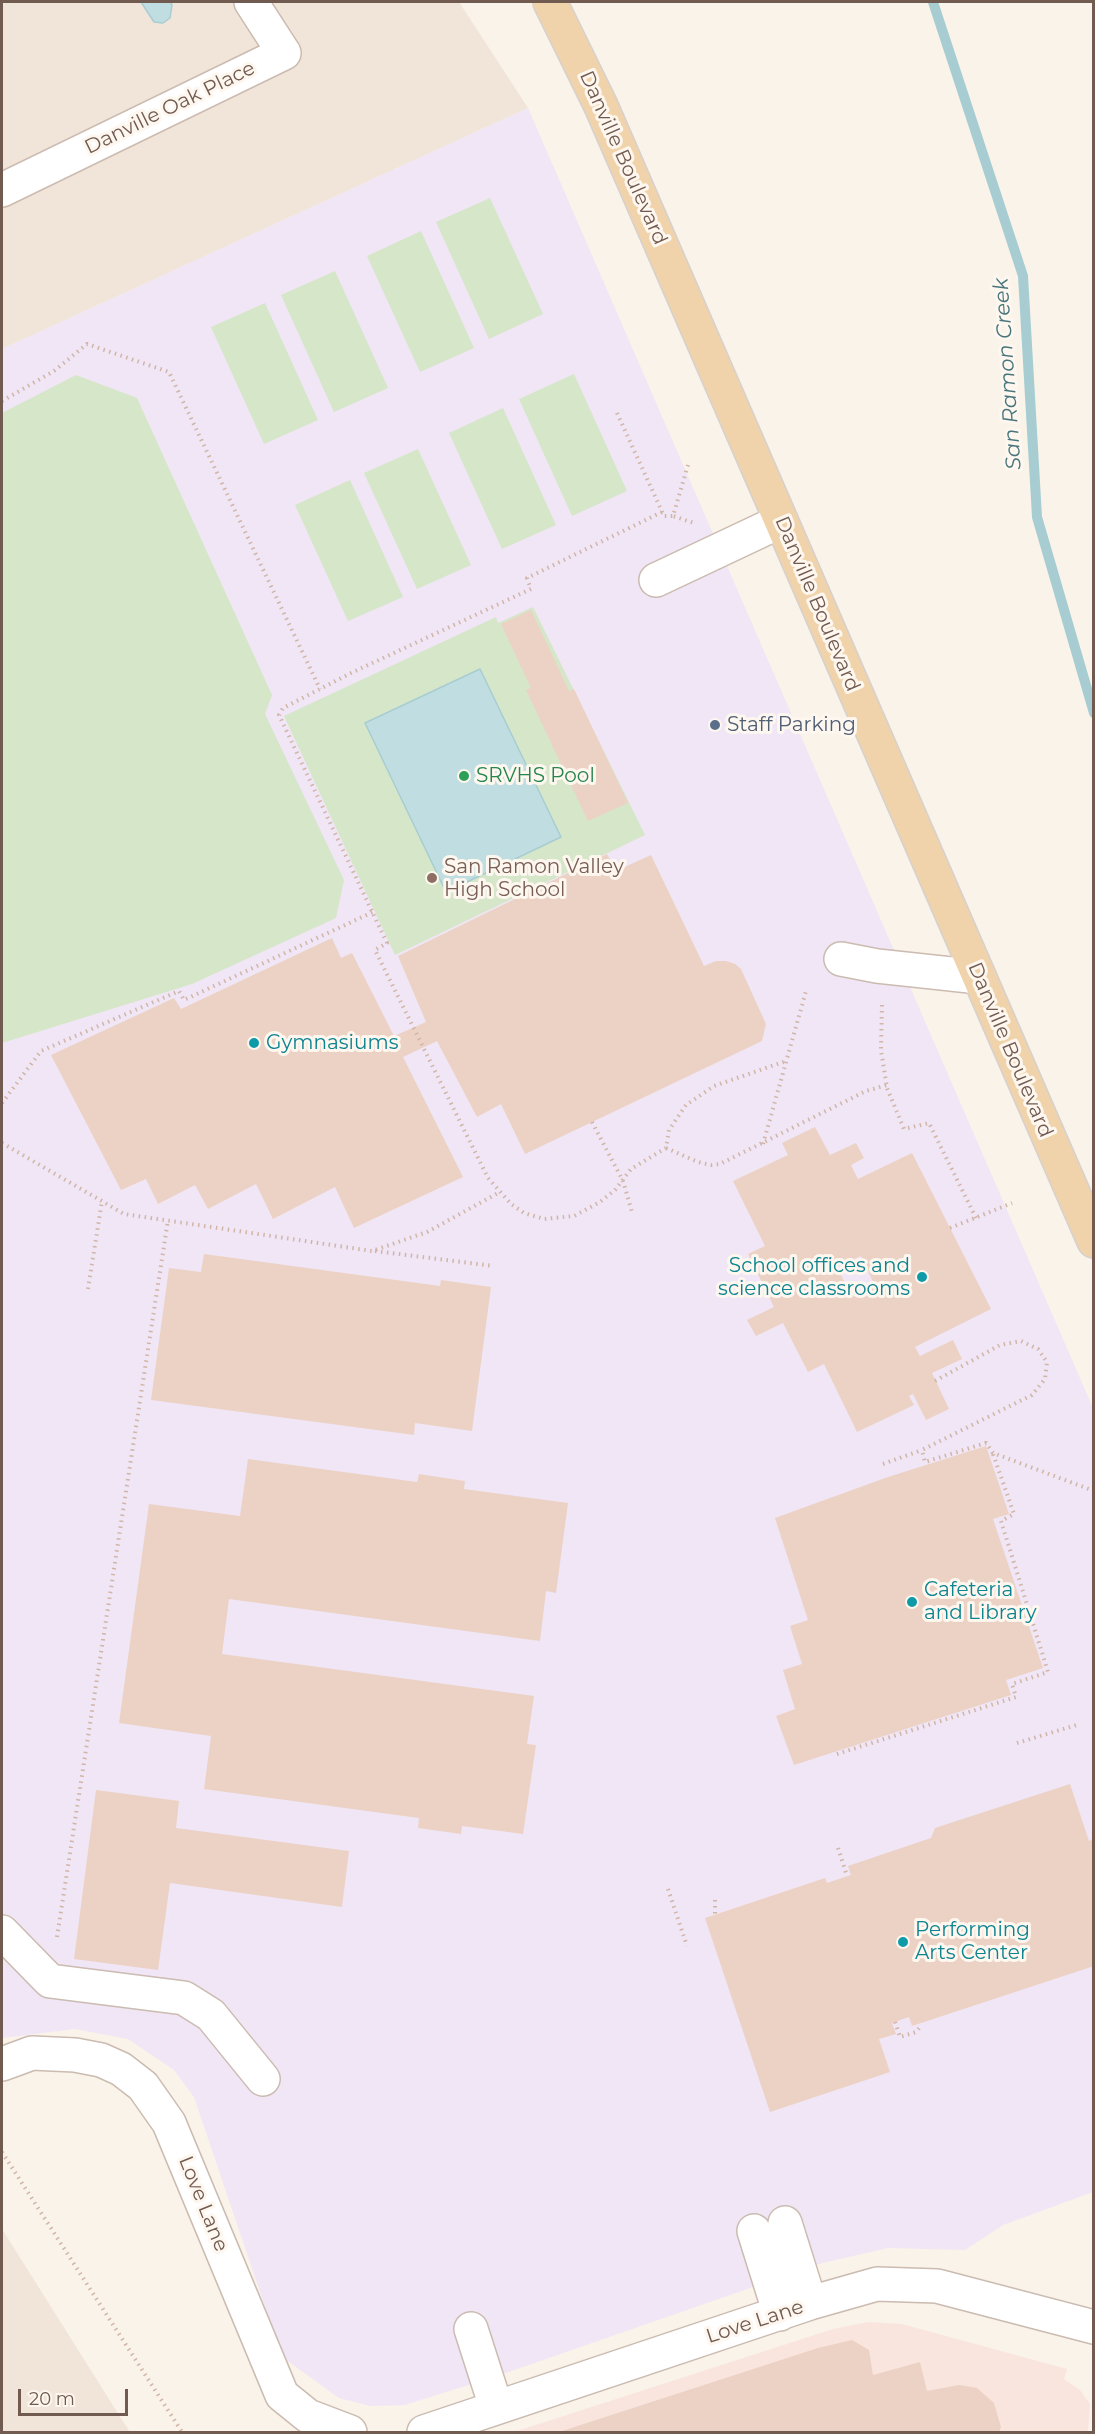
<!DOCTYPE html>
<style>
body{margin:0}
#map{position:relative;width:1095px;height:2434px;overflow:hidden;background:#faf3e9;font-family:Montserrat,sans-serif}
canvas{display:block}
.frame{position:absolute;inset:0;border:3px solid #715a50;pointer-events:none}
.scale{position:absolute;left:18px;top:2389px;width:110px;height:27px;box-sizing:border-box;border:3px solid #715a50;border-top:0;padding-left:8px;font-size:18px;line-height:21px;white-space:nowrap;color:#715a50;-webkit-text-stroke:4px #fdf7ef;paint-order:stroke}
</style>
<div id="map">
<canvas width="1095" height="2434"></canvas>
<div class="frame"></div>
<div class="scale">20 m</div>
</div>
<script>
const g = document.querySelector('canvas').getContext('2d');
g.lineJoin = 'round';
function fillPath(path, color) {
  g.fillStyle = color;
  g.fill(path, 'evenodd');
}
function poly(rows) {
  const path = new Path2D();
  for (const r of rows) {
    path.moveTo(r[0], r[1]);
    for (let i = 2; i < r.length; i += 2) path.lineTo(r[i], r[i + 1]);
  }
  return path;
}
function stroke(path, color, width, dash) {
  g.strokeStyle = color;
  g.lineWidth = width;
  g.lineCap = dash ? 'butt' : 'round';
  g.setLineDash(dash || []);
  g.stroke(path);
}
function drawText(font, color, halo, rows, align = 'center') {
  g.font = font + ' Montserrat,sans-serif';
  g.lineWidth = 6;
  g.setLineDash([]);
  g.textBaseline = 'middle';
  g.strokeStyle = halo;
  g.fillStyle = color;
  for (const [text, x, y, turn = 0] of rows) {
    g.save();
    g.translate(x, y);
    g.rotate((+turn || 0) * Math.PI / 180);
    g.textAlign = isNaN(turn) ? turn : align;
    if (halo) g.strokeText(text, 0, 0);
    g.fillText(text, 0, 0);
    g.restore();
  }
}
fillPath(poly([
 [2,2,459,2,528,108,2,349],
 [2,2229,124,2423,130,2432,2,2432]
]), '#f1e4d8');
fillPath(poly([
 [868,2322,902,2324,1067,2369,1064,2379,1080,2390,1090,2404,1088,2432,514,2432,833,2329]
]), '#f9e5de');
fillPath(poly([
 [528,108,1093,1408,1093,2192,1003,2225,965,2250,888,2248,822,2263,500,2375,405,2405,370,2406,339,2398,282,2357,194,2097,174,2070,128,2039,75,2029,2,2038,2,349]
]), '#f0e6f6');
fillPath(poly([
 [490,198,543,314,489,339,436,222],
 [421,231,474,348,420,372,367,256],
 [335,271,388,388,334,412,281,295],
 [265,303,318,420,264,444,211,327],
 [574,374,627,491,572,516,519,399],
 [76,375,137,398,272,695,265,714,344,880,336,918,192,984,2,1043,2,413],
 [503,408,556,525,502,549,449,433],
 [418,449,471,565,417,589,364,473],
 [350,480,403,597,348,621,295,505],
 [533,607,645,835,395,955,284,716,496,617,498,623]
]), '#d6e6c9');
const water = poly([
 [141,2,170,2,172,5,170,18,163,23,154,22,141,2],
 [480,669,561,837,446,892,365,723,480,669]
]);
fillPath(water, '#c0dee1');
stroke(water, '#a7cdd2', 1.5);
stroke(poly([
 [933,2,1023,276,1037,517,1094,713]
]), '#a7cdd2', 10);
fillPath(poly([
 [531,610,569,691,574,689,628,803,588,821,526,690,531,688,501,624],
 [607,854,616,871,651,855,704,966,716,961,726,961,735,964,741,969,766,1024,762,1041,525,1154,501,1104,477,1117,437,1041,403,1057,463,1177,354,1228,335,1187,273,1219,256,1184,208,1209,195,1185,158,1204,146,1179,121,1190,51,1055,174,998,181,1009,332,938,341,958,352,953,394,1036,426,1022,398,956],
 [815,1127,830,1155,856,1143,864,1158,851,1165,858,1179,912,1153,991,1309,915,1347,920,1356,953,1340,962,1359,932,1373,949,1409,926,1420,913,1394,909,1396,914,1405,857,1432,824,1364,808,1372,783,1323,756,1336,747,1320,774,1307,748,1254,765,1246,733,1181,788,1155,782,1143],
 [861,1256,875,1286,852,1297,837,1267],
 [204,1254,440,1286,441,1280,491,1287,472,1431,415,1423,414,1435,151,1400,169,1268,201,1272],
 [986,1446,1009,1514,993,1519,1043,1668,1006,1680,1011,1695,794,1765,776,1716,795,1709,783,1670,802,1664,790,1626,808,1620,775,1518,888,1477],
 [248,1459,417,1482,419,1474,465,1481,464,1489,568,1503,556,1593,546,1591,540,1641,229,1599,222,1654,534,1696,527,1744,536,1745,523,1834,462,1826,461,1834,418,1828,419,1818,204,1789,211,1736,119,1723,149,1504,240,1516],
 [1070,1784,1089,1841,1094,1839,1094,1966,912,2026,909,2017,892,2023,896,2034,879,2039,890,2072,770,2112,705,1918,825,1878,827,1883,851,1875,848,1866,931,1838,935,1828],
 [96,1790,179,1801,176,1828,349,1851,342,1907,170,1883,158,1970,74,1959],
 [852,2340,869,2350,873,2375,920,2362,927,2391,959,2385,977,2388,994,2403,1001,2427,999,2432,559,2432,818,2348]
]), '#ecd2c4');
const minor = poly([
 [2,190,284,53,251,2],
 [656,580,781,521],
 [841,959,877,966,979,977],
 [2,1932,50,1981,184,1998,211,2015,263,2079],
 [2,2064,32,2053,75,2055,101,2060,121,2069,143,2086,169,2123,282,2395,308,2416,350,2432],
 [785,2223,810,2303],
 [754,2231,780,2314],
 [471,2329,496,2407],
 [424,2432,810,2303,877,2284,937,2286,1094,2327]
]);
const major = poly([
 [550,2,601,106,1094,1241]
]);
stroke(minor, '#cbbbb0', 36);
stroke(major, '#d7d1ce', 36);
stroke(poly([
 [2,401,54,371,87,344,169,372,320,689],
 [617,413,664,516,673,516],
 [688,465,673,516,694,523],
 [662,512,527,578,531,589,351,673,283,708,279,715,387,943,375,950,488,1178,511,1204,524,1213,544,1219,574,1216,600,1202,615,1190,631,1169,666,1148,669,1130,686,1105,714,1086,786,1061],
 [882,1005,881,1050,887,1088,904,1129,929,1123,976,1218],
 [2,1103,41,1051,179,991,184,1000,373,912],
 [592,1122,623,1181,632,1212],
 [2,1143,124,1214,372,1251,427,1232,500,1192],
 [763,1144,806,991],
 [666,1148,698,1162,711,1165,720,1164,866,1091,887,1085],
 [950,1228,1012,1203],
 [375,1251,494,1266],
 [88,1289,102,1201],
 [935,1381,1000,1345,1021,1341,1038,1349,1047,1362,1045,1379,1032,1395,922,1450,925,1462,986,1443,993,1453,1089,1489],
 [883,1464,922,1450],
 [1017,1743,1080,1724],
 [837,1754,1016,1697,1012,1684,1048,1672,1001,1521,1014,1514,993,1454],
 [838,1848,847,1876],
 [668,1889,687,1946],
 [715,1900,715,1915],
 [57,1937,168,1220],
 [895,2022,900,2037,916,2032,920,2027],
 [2,2152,182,2432]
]), '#d1b5a7', 4, [1.5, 4.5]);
stroke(minor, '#fff', 33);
stroke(major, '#f0d3aa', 33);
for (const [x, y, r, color] of [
 [715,725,6,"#5c6f8a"],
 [464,776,6,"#2e9e5b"],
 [432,878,6,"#8d6e63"],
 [254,1043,6,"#0f9aa8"],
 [922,1277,6,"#0f9aa8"],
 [912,1602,6,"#0f9aa8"],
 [903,1942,6,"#0f9aa8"]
]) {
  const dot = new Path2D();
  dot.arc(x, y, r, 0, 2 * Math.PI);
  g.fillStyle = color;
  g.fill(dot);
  stroke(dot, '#fdf7ef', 2);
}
drawText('20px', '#715a50', '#fdf7ef', [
 ["Danville Oak Place",170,108,-26],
 ["Danville Boulevard",623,158,66],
 ["Danville Boulevard",817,604,67],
 ["Danville Boulevard",1010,1050,67],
 ["Love Lane",203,2204,68],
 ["Love Lane",755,2322,-18]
]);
drawText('20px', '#4e5e75', '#fdf7ef', [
 ["Staff Parking",727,725]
], 'left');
drawText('20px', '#27864d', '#fdf7ef', [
 ["SRVHS Pool",476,776]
], 'left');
drawText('20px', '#785e54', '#fdf7ef', [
 ["San Ramon Valley",444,867],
 ["High School",444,890]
], 'left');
drawText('20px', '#0d838f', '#fdf7ef', [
 ["Gymnasiums",266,1043],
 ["School offices and",910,1266,"right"],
 ["science classrooms",910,1289,"right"],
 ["Cafeteria",924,1590],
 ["and Library",924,1613],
 ["Performing",915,1930],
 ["Arts Center",915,1953]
], 'left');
drawText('italic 21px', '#48757b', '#fdf7ef', [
 ["San Ramon Creek",1008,374,-94]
]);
</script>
